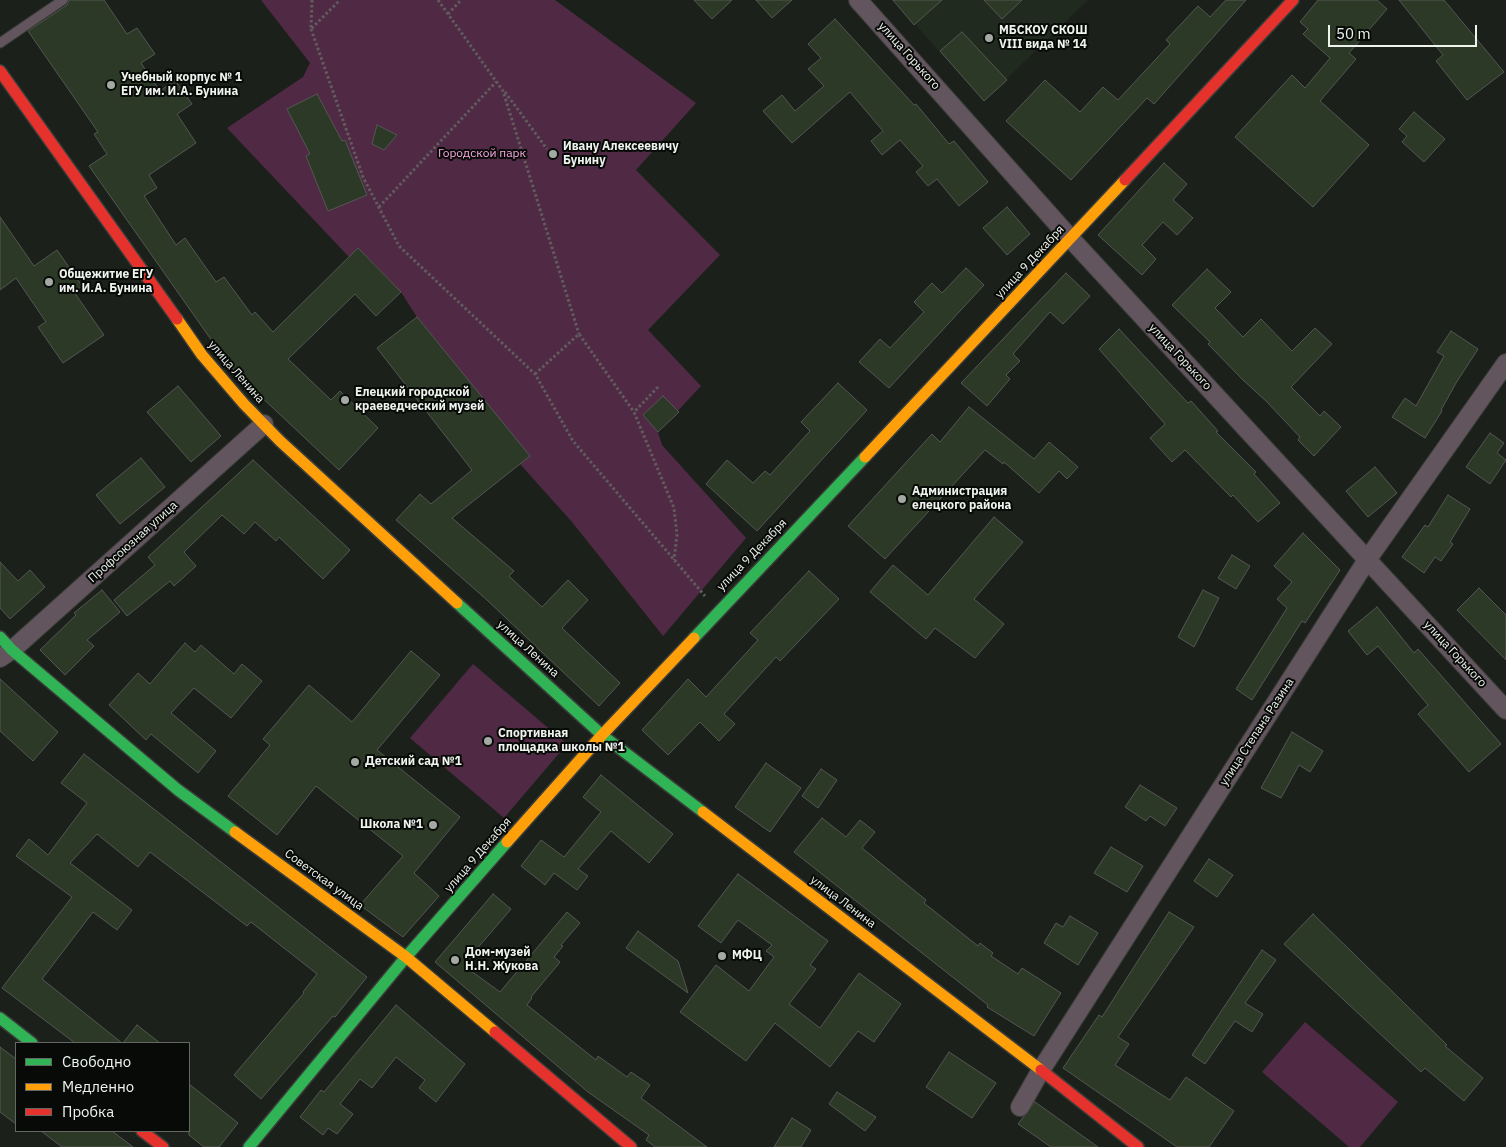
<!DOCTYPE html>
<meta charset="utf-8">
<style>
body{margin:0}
#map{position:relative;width:1506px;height:1147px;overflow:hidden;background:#1c201b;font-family:"IBM Plex Sans",sans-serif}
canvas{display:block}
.legend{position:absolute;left:15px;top:1042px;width:175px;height:90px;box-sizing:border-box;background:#070a07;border:1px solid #646763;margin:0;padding:6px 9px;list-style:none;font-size:15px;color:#eff3ee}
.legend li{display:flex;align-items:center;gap:10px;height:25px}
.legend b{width:25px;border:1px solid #646763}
.scale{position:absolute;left:1328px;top:25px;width:149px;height:22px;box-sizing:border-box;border:2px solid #eff3ee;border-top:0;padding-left:6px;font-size:15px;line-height:18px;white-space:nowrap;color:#eff3ee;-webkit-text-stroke:4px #070a07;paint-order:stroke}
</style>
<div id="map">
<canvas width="1506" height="1147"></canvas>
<ul class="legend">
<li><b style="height:6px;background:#30b455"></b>Свободно</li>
<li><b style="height:6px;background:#ff9f0a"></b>Медленно</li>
<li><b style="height:6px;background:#e5322d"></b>Пробка</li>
</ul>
<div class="scale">50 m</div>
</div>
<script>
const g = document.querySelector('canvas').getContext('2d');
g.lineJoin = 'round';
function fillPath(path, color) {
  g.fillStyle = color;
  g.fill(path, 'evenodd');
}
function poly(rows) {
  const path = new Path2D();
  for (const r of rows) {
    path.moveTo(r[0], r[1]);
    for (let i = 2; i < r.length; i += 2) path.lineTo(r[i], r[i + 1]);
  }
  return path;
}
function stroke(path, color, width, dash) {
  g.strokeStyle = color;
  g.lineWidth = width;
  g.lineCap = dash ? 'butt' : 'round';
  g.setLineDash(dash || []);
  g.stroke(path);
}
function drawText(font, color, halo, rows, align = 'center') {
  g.font = font + ' "IBM Plex Sans",sans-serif';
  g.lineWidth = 4;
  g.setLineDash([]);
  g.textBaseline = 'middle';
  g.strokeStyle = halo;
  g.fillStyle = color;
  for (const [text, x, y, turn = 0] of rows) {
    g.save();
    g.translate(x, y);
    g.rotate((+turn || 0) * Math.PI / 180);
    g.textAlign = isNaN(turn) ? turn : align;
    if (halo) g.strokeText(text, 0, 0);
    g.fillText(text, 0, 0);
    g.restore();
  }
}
fillPath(poly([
 [893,0,1088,0,984,101]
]), '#212a1e');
fillPath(poly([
 [261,0,555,0,696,103,636,170,720,255,648,330,701,386,658,432,662,445,746,538,663,636,572,522,520,464,529,456,417,317,401,292,358,248,349,257,227,128,303,77,310,63],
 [473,664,567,744,504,818,410,738],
 [1305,1022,1398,1102,1360,1147,1349,1147,1262,1072]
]), '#502a45');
const building = poly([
 [69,0,104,0,127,34,137,28,155,54,141,63,160,91,175,80,192,104,177,114,196,143,149,175,157,188,144,196,176,245,185,238,216,282,224,277,252,315,255,312,273,332,358,248,401,292,376,316,355,294,288,359,331,400,340,391,378,428,339,470,239,376,216,349,217,348,89,166,107,154,94,134,98,132,28,31,67,5,69,0],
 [694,0,732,0,712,19,694,0],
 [756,0,792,0,772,18,756,0],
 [893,0,942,0,914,25,893,0],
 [984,0,1022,0,1002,19,984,0],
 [1226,0,1246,0,1154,104,1147,98,1071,180,1006,121,1045,80,1080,112,1103,87,1118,100,1170,44,1166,40,1198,6,1210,17,1226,0],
 [1318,0,1377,0,1387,9,1349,53,1356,59,1320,101,1369,145,1313,207,1235,137,1292,75,1305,88,1330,58,1303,34,1308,29,1300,22,1318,0],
 [1399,0,1444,0,1504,72,1467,100,1436,61,1443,55,1399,0],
 [835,19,914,105,916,104,949,144,954,141,988,182,959,206,937,179,928,186,916,172,923,166,900,140,882,155,871,141,883,131,850,92,792,143,763,111,782,95,795,111,824,86,808,69,821,58,808,44,835,19],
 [962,32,1007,80,984,101,940,51,962,32],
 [317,94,342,141,345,140,367,195,328,211,306,156,310,154,287,109,317,94],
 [1414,112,1445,139,1424,162,1402,142,1407,136,1399,129,1414,112],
 [377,125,397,135,384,150,372,144,377,125],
 [1164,163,1187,184,1173,200,1193,218,1177,235,1163,222,1142,245,1156,259,1142,275,1098,235,1164,163],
 [1007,207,1030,234,1007,255,983,228,1007,207],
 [0,217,34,266,57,250,82,286,74,292,104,335,63,363,38,327,46,322,16,278,0,290,0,217],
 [966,268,984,285,889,388,859,362,880,339,890,348,924,312,914,302,932,283,942,293,966,268],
 [1207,269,1231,292,1215,308,1243,337,1261,319,1292,351,1315,328,1332,344,1291,387,1320,416,1324,411,1341,427,1314,456,1298,440,1300,437,1266,401,1243,380,1208,344,1210,342,1172,305,1207,269],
 [1066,273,1090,296,1063,324,1050,312,1013,354,1020,361,1006,375,1010,379,987,406,961,383,1066,273],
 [417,317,530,456,452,518,514,571,509,576,542,607,568,580,588,600,562,628,620,683,599,706,487,600,396,520,420,494,431,504,472,470,377,348,417,317],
 [1119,329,1188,403,1191,401,1218,431,1216,432,1256,472,1254,474,1280,503,1258,522,1233,495,1231,497,1185,450,1172,462,1150,438,1165,424,1099,349,1119,329],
 [1451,331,1478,349,1456,383,1441,410,1442,411,1425,438,1392,417,1405,398,1416,406,1444,356,1437,352,1451,331],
 [838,383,867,410,757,531,706,484,727,460,753,483,765,471,770,475,810,431,801,422,838,383],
 [178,386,221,436,191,462,147,412,178,386],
 [663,396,679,412,658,432,643,415,663,396],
 [969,407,1034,459,1049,442,1078,467,1067,479,1059,471,1039,493,1004,462,1003,464,985,450,885,559,848,526,932,434,940,442,969,407],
 [1490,433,1504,443,1497,453,1506,460,1490,484,1466,467,1490,433],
 [141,458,165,487,120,524,96,495,141,458],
 [253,460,350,550,323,579,279,537,276,541,255,522,244,534,222,515,184,552,196,566,174,586,170,581,127,616,114,600,155,565,148,557,253,460],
 [1375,467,1397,493,1368,517,1346,491,1375,467],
 [1448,495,1470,509,1450,542,1453,544,1441,561,1435,557,1424,573,1402,557,1425,525,1428,527,1448,495],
 [994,517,1023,542,974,599,1004,624,975,658,935,628,926,639,870,592,893,565,928,595,994,517],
 [1303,533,1340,570,1305,623,1302,621,1252,700,1236,689,1287,608,1277,599,1292,582,1274,566,1303,533],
 [1232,555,1250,566,1236,589,1218,578,1232,555],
 [0,562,18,581,30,570,45,587,10,619,0,608,0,562],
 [809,571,839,599,780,661,776,657,724,714,735,724,719,741,700,722,668,755,642,730,688,679,706,697,758,640,750,633,809,571],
 [1479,588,1506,615,1506,660,1457,610,1479,588],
 [102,590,120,612,87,640,94,646,65,675,40,650,76,615,74,613,102,590],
 [1203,590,1219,598,1194,647,1178,637,1203,590],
 [1377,607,1414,653,1418,649,1501,744,1469,772,1418,714,1428,705,1378,646,1367,655,1348,631,1377,607],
 [185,643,195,652,201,645,234,674,242,664,262,681,231,718,194,688,171,713,216,751,198,773,151,734,146,740,109,705,138,673,150,684,185,643],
 [411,651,440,675,377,750,460,817,414,873,439,896,403,937,360,905,403,856,316,786,277,835,228,796,270,745,263,739,309,685,352,722,411,651],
 [0,679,58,732,33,761,0,731,0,679],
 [1292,732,1323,751,1310,772,1299,765,1281,798,1261,788,1292,732],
 [84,754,367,977,335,1017,333,1016,261,1099,234,1075,304,993,303,992,317,974,251,922,247,926,150,852,138,867,97,834,70,863,132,910,117,930,93,912,42,979,122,1043,75,1043,2,988,72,897,16,856,29,839,48,855,87,803,61,783,84,754],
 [766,763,801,788,770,832,735,807,766,763],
 [821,769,837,780,818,808,802,796,821,769],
 [601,775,673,834,649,863,611,831,578,869,588,876,577,890,554,873,545,885,521,866,541,840,564,857,601,812,583,797,601,775],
 [1140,785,1177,808,1165,826,1150,816,1146,821,1125,807,1140,785],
 [822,818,846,837,860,820,875,832,862,848,926,900,924,903,978,946,980,943,993,953,991,956,1018,974,1022,968,1061,993,1034,1036,987,1007,988,1005,794,852,822,818],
 [1111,847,1143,866,1127,892,1094,873,1111,847],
 [1209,859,1233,875,1217,897,1194,881,1209,859],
 [738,874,828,941,810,965,816,969,789,1004,820,1028,859,973,901,1004,874,1042,858,1031,830,1067,775,1023,746,1061,680,1012,716,965,749,991,774,957,766,951,772,945,738,920,721,943,698,926,738,874],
 [493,894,511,909,475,951,478,955,467,968,500,992,567,912,580,923,561,945,563,946,554,957,560,962,531,997,532,998,527,1005,596,1060,598,1056,627,1077,631,1072,650,1085,641,1098,707,1147,655,1147,646,1140,649,1135,588,1092,435,962,493,894],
 [1169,912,1194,927,1118,1037,1129,1044,1115,1065,1170,1100,1186,1077,1234,1111,1209,1147,1177,1147,1063,1068,1099,1015,1102,1017,1169,912],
 [1313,914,1447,1045,1445,1046,1483,1078,1464,1101,1425,1068,1421,1072,1284,944,1313,914],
 [1070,916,1098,933,1078,965,1044,943,1056,923,1063,927,1070,916],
 [638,931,678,961,688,993,626,948,638,931],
 [1262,950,1276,960,1245,1003,1263,1014,1252,1032,1235,1021,1205,1064,1192,1055,1262,950],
 [396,1005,465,1064,436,1102,419,1088,425,1080,396,1057,372,1088,360,1079,340,1104,353,1114,337,1134,328,1128,323,1135,300,1117,321,1090,324,1092,396,1005],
 [137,1025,160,1043,123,1043,137,1025],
 [0,1047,16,1059,16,1124,0,1112,0,1047],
 [949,1052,996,1083,972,1118,926,1087,949,1052],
 [189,1084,238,1123,219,1147,204,1147,189,1135,189,1084],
 [837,1092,876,1117,865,1131,829,1104,837,1092],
 [1035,1102,1098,1147,1051,1147,1018,1124,1035,1102],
 [792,1118,811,1130,801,1147,774,1147,792,1118],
 [41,1131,112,1131,133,1147,62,1147,41,1131]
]);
fillPath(building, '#2d3927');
stroke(building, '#545653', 1);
const lane = poly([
 [0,43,63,0]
]);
const street = poly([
 [858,0,1071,239,1506,710],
 [0,658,12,650,264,424],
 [1020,1107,1041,1070,1367,560,1506,363]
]);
const fast = poly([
 [457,603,602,735,703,812],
 [0,637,12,650,178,790,235,832],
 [694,638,865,457],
 [0,1018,32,1043],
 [249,1147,406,957,507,842]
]);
const slow = poly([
 [177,319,202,355,244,404,280,441,457,603],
 [865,457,1125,180],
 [703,812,1041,1070],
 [235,832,406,957,495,1032],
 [507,842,602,735,694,638]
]);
const jam = poly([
 [0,71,177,319],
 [1125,180,1293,0],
 [495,1032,631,1147],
 [1041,1070,1138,1147],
 [142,1131,163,1147]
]);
stroke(lane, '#3a3d39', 11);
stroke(street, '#3a3d39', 20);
stroke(fast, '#3a3d39', 14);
stroke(slow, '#3a3d39', 14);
stroke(jam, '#3a3d39', 14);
stroke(poly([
 [312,0,311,29,340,0],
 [438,0,503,91,579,334],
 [448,14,461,0],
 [311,29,363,177,399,246,535,374,573,441,705,596],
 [505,92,547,149],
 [379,207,496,82],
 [535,374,579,334,634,412],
 [658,387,634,412,674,508,677,535,674,560]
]), '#615c5e', 3, [2.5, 2.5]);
stroke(lane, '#63555e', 9);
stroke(street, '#63555e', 18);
stroke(fast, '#30b455', 11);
stroke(slow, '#ff9f0a', 11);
stroke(jam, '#e5322d', 11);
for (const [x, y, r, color] of [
 [989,38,5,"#a5a9a4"],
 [111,85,5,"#a5a9a4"],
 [553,154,5,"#a5a9a4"],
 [49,282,5,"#a5a9a4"],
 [345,400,5,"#a5a9a4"],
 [902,499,5,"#a5a9a4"],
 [488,741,5,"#a5a9a4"],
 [355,762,5,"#a5a9a4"],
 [433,825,5,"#a5a9a4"],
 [722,956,5,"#a5a9a4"],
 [455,960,5,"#a5a9a4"]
]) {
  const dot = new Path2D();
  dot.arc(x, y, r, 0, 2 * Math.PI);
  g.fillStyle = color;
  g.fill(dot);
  stroke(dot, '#070a07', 2);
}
drawText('bold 12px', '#eff3ee', '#070a07', [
 ["МБСКОУ СКОШ",999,31],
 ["VIII вида № 14",999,45],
 ["Учебный корпус № 1",121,78],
 ["ЕГУ им. И.А. Бунина",121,92],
 ["Ивану Алексеевичу",563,147],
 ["Бунину",563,161],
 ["Общежитие ЕГУ",59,275],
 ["им. И.А. Бунина",59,289],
 ["Елецкий городской",355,393],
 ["краеведческий музей",355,407],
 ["Администрация",912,492],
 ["елецкого района",912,506],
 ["Спортивная",498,734],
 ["площадка школы №1",498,748],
 ["Детский сад №1",365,762],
 ["Школа №1",423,825,"right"],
 ["Дом-музей",465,953],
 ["Н.Н. Жукова",465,967],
 ["МФЦ",732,956]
], 'left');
drawText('12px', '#eff3ee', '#070a07', [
 ["улица Горького",909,56,48],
 ["улица 9 Декабря",1030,262,-47],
 ["улица Горького",1180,357,47],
 ["улица Ленина",236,372,49],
 ["Профсоюзная улица",133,542,-42],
 ["улица 9 Декабря",752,555,-46],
 ["улица Ленина",528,649,42],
 ["улица Горького",1455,654,47],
 ["улица Степана Разина",1257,732,-57],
 ["улица 9 Декабря",478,855,-49],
 ["Советская улица",324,880,36],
 ["улица Ленина",843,902,37]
]);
drawText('12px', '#fba8e2', '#070a07', [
 ["Городской парк",482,154]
]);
</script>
